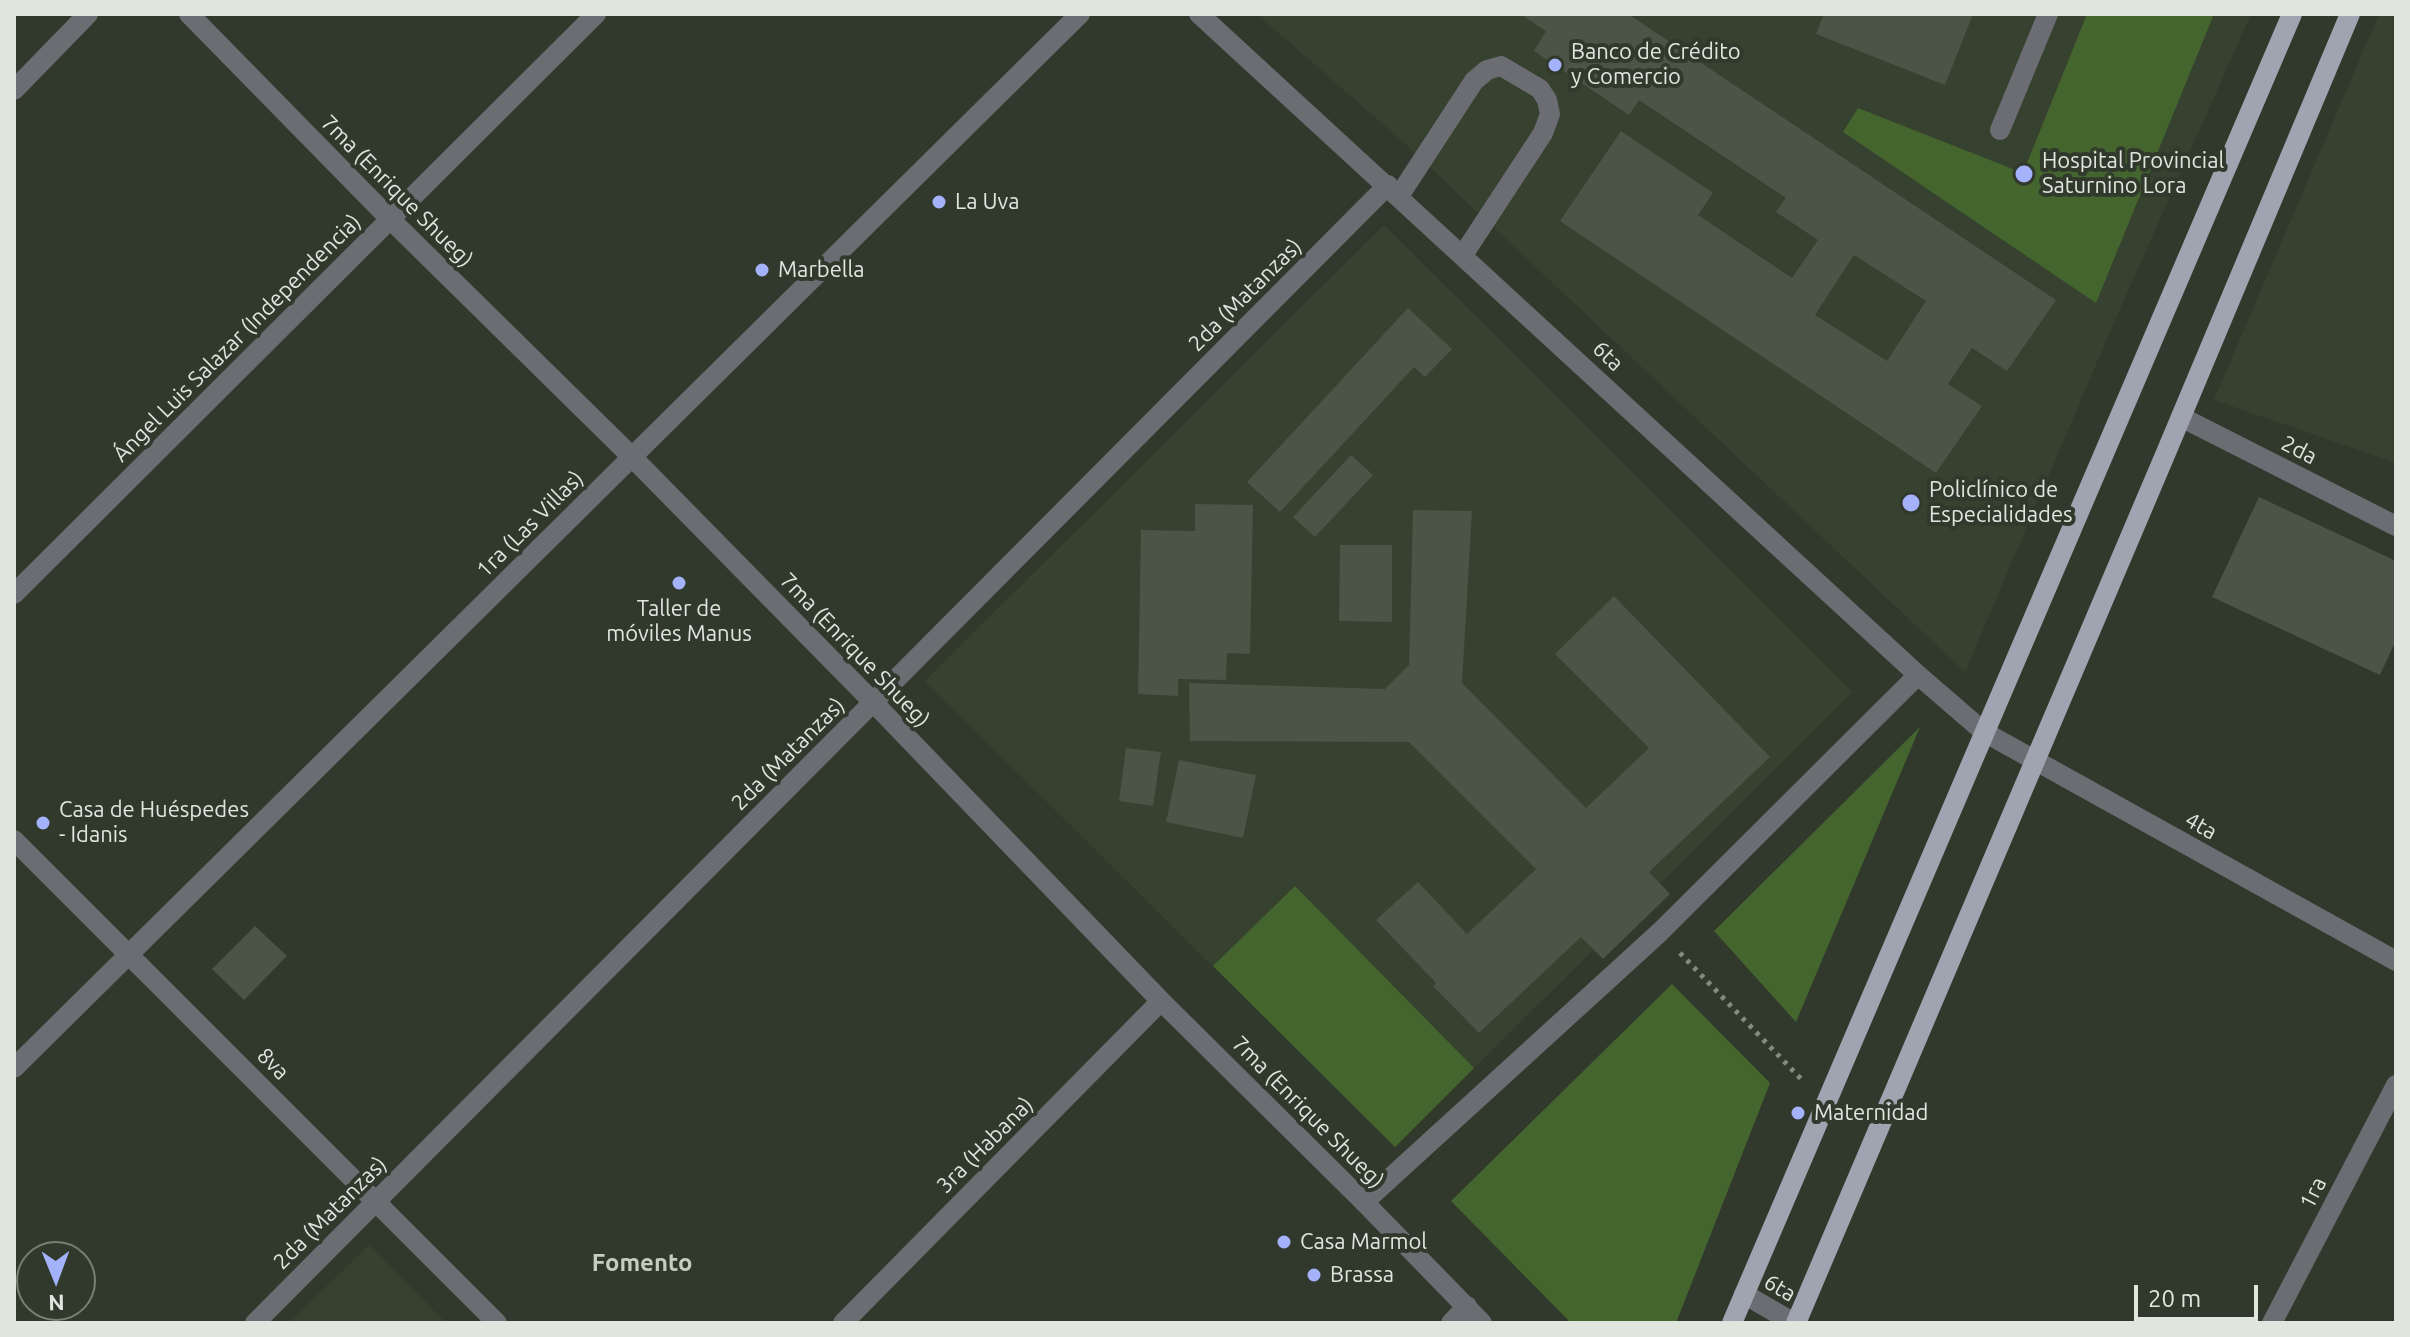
<!DOCTYPE html>
<meta charset="utf-8">
<style>
body{margin:0}
#map{position:relative;width:2410px;height:1337px;overflow:hidden;background:#31392d;font-family:Ubuntu,sans-serif}
canvas{display:block}
.frame{position:absolute;inset:0;border:16px solid #e0e5dd;pointer-events:none}
.north{position:absolute;left:16px;top:1241px;width:80px;height:80px;box-sizing:border-box;background:#31392d;border:2px solid #777e73;border-radius:50%;rotate:179deg;font-size:22px;font-weight:700;line-height:32px;text-align:center;color:#e0e5dd}
.north::after{content:'';display:block;margin:auto;width:28px;height:36px;background:#a4b2fc;clip-path:polygon(50% 0,100% 100%,50% 72%,0 100%)}
.scale{position:absolute;left:2134px;top:1285px;width:124px;height:36px;box-sizing:border-box;border:4px solid #e0e5dd;border-top:0;padding-left:10px;font-size:24px;line-height:28px;white-space:nowrap;color:#e0e5dd;-webkit-text-stroke:6px #31392d;paint-order:stroke}
</style>
<div id="map">
<canvas width="2410" height="1337"></canvas>
<div class="frame"></div>
<div class="north">N</div>
<div class="scale">20 m</div>
</div>
<script>
const g = document.querySelector('canvas').getContext('2d');
g.lineJoin = 'round';
function fillPath(path, color) {
  g.fillStyle = color;
  g.fill(path, 'evenodd');
}
function poly(rows) {
  const path = new Path2D();
  for (const r of rows) {
    path.moveTo(r[0], r[1]);
    for (let i = 2; i < r.length; i += 2) path.lineTo(r[i], r[i + 1]);
  }
  return path;
}
function stroke(path, color, width, dash) {
  g.strokeStyle = color;
  g.lineWidth = width;
  g.lineCap = dash ? 'butt' : 'round';
  g.setLineDash(dash || []);
  g.stroke(path);
}
function drawText(font, color, halo, rows, align = 'center') {
  g.font = font + ' Ubuntu,sans-serif';
  g.lineWidth = 8;
  g.setLineDash([]);
  g.textBaseline = 'middle';
  g.strokeStyle = halo;
  g.fillStyle = color;
  for (const [text, x, y, turn = 0] of rows) {
    g.save();
    g.translate(x, y);
    g.rotate((+turn || 0) * Math.PI / 180);
    g.textAlign = isNaN(turn) ? turn : align;
    if (halo) g.strokeText(text, 0, 0);
    g.fillText(text, 0, 0);
    g.restore();
  }
}
fillPath(poly([
 [1257,14,2251,14,2109,334,1965,672,1401,140],
 [2379,14,2396,14,2396,463,2214,400],
 [1384,225,1853,692,1395,1147,925,681],
 [369,1245,446,1323,289,1323]
]), '#36412f');
fillPath(poly([
 [2087,14,2214,14,2096,303,1843,132,1858,108,2023,173],
 [1920,727,1796,1022,1714,931],
 [1295,886,1474,1068,1395,1147,1213,966],
 [1672,984,1770,1083,1676,1323,1571,1323,1451,1201]
]), '#44652e');
fillPath(poly([
 [1520,14,1628,14,2056,300,2007,371,1972,348,1948,384,1982,406,1936,473,1560,221,1621,131,1713,193,1698,215,1792,278,1818,240,1776,212,1786,198,1639,100,1629,115,1534,51,1546,31],
 [1854,255,1926,301,1887,361,1815,315],
 [1824,14,1973,14,1945,85,1816,34],
 [1408,308,1452,349,1425,377,1414,367,1280,512,1247,482],
 [1351,455,1373,475,1315,537,1293,517],
 [2259,497,2396,561,2396,640,2380,675,2212,597],
 [1195,504,1253,505,1250,654,1227,653,1226,680,1178,679,1178,696,1138,694,1141,530,1195,531],
 [1413,510,1472,511,1462,683,1586,808,1649,748,1555,654,1614,596,1770,757,1649,872,1670,894,1603,959,1581,937,1479,1033,1433,986,1436,983,1376,920,1418,882,1467,934,1536,869,1409,742,1190,741,1189,683,1385,689,1409,665],
 [1340,545,1392,545,1392,622,1339,621],
 [1126,748,1161,752,1153,806,1119,801],
 [1179,760,1256,775,1243,838,1166,822],
 [255,926,287,956,244,1000,212,969]
]), '#4c5347');
stroke(poly([
 [1680,953,1803,1081]
]), '#848b81', 5, [4, 6]);
stroke(poly([
 [2000,130,2048,14],
 [1399,196,1474,81,1487,70,1501,66,1540,89,1547,100,1550,114,1543,133,1463,255],
 [1364,1202,1660,932,1918,675]
]), '#6c6d73', 20);
stroke(poly([
 [189,14,390,219,632,457,873,702,1161,1001,1364,1202,1482,1323],
 [14,90,88,14],
 [2181,417,2396,526],
 [14,594,596,14],
 [14,840,497,1323],
 [14,1068,1080,14],
 [255,1323,1388,185],
 [843,1323,1161,1001],
 [1451,1323,1467,1306],
 [2272,1323,2396,1085]
]), '#6c6d73', 20);
stroke(poly([
 [1199,14,1918,675,1984,732,2396,961],
 [1744,1294,1794,1323]
]), '#6c6d73', 20);
stroke(poly([
 [1732,1323,2292,14],
 [1796,1323,2165,455,2350,14]
]), '#a0a3b0', 20);
for (const [x, y, r, color] of [
 [1555,65,8,"#a4b2fc"],
 [2024,174,10,"#a4b2fc"],
 [939,202,8,"#a4b2fc"],
 [762,270,8,"#a4b2fc"],
 [1911,503,10,"#a4b2fc"],
 [679,583,8,"#a4b2fc"],
 [43,823,8,"#a4b2fc"],
 [1798,1113,8,"#a4b2fc"],
 [1284,1242,8,"#a4b2fc"],
 [1314,1275,8,"#a4b2fc"]
]) {
  const dot = new Path2D();
  dot.arc(x, y, r, 0, 2 * Math.PI);
  g.fillStyle = color;
  g.fill(dot);
  stroke(dot, '#31392d', 3);
}
drawText('22px', '#e0e5dd', '#31392d', [
 ["Banco de Crédito",1571,52],
 ["y Comercio",1571,77],
 ["Hospital Provincial",2042,161],
 ["Saturnino Lora",2042,186],
 ["La Uva",955,202],
 ["Marbella",778,270],
 ["Policlínico de",1929,490],
 ["Especialidades",1929,515],
 ["Taller de",679,609,"center"],
 ["móviles Manus",679,634,"center"],
 ["Casa de Huéspedes",59,810],
 ["- Idanis",59,835],
 ["Maternidad",1814,1113],
 ["Casa Marmol",1300,1242],
 ["Brassa",1330,1275]
], 'left');
drawText('22px', '#e0e5dd', '#31392d', [
 ["7ma (Enrique Shueg)",397,191,45],
 ["2da (Matanzas)",1245,295,-45],
 ["Ángel Luis Salazar (Independencia)",237,338,-45],
 ["6ta",1608,356,43],
 ["2da",2299,450,27],
 ["1ra (Las Villas)",530,524,-45],
 ["7ma (Enrique Shueg)",855,650,46],
 ["2da (Matanzas)",788,754,-45],
 ["4ta",2201,826,29],
 ["8va",273,1064,45],
 ["7ma (Enrique Shueg)",1308,1112,45],
 ["3ra (Habana)",985,1145,-45],
 ["1ra",2313,1193,-63],
 ["2da (Matanzas)",330,1213,-45],
 ["6ta",1780,1288,30]
]);
drawText('bold 24px', '#c4cebf', '#31392d', [
 ["Fomento",642,1263]
]);
</script>
